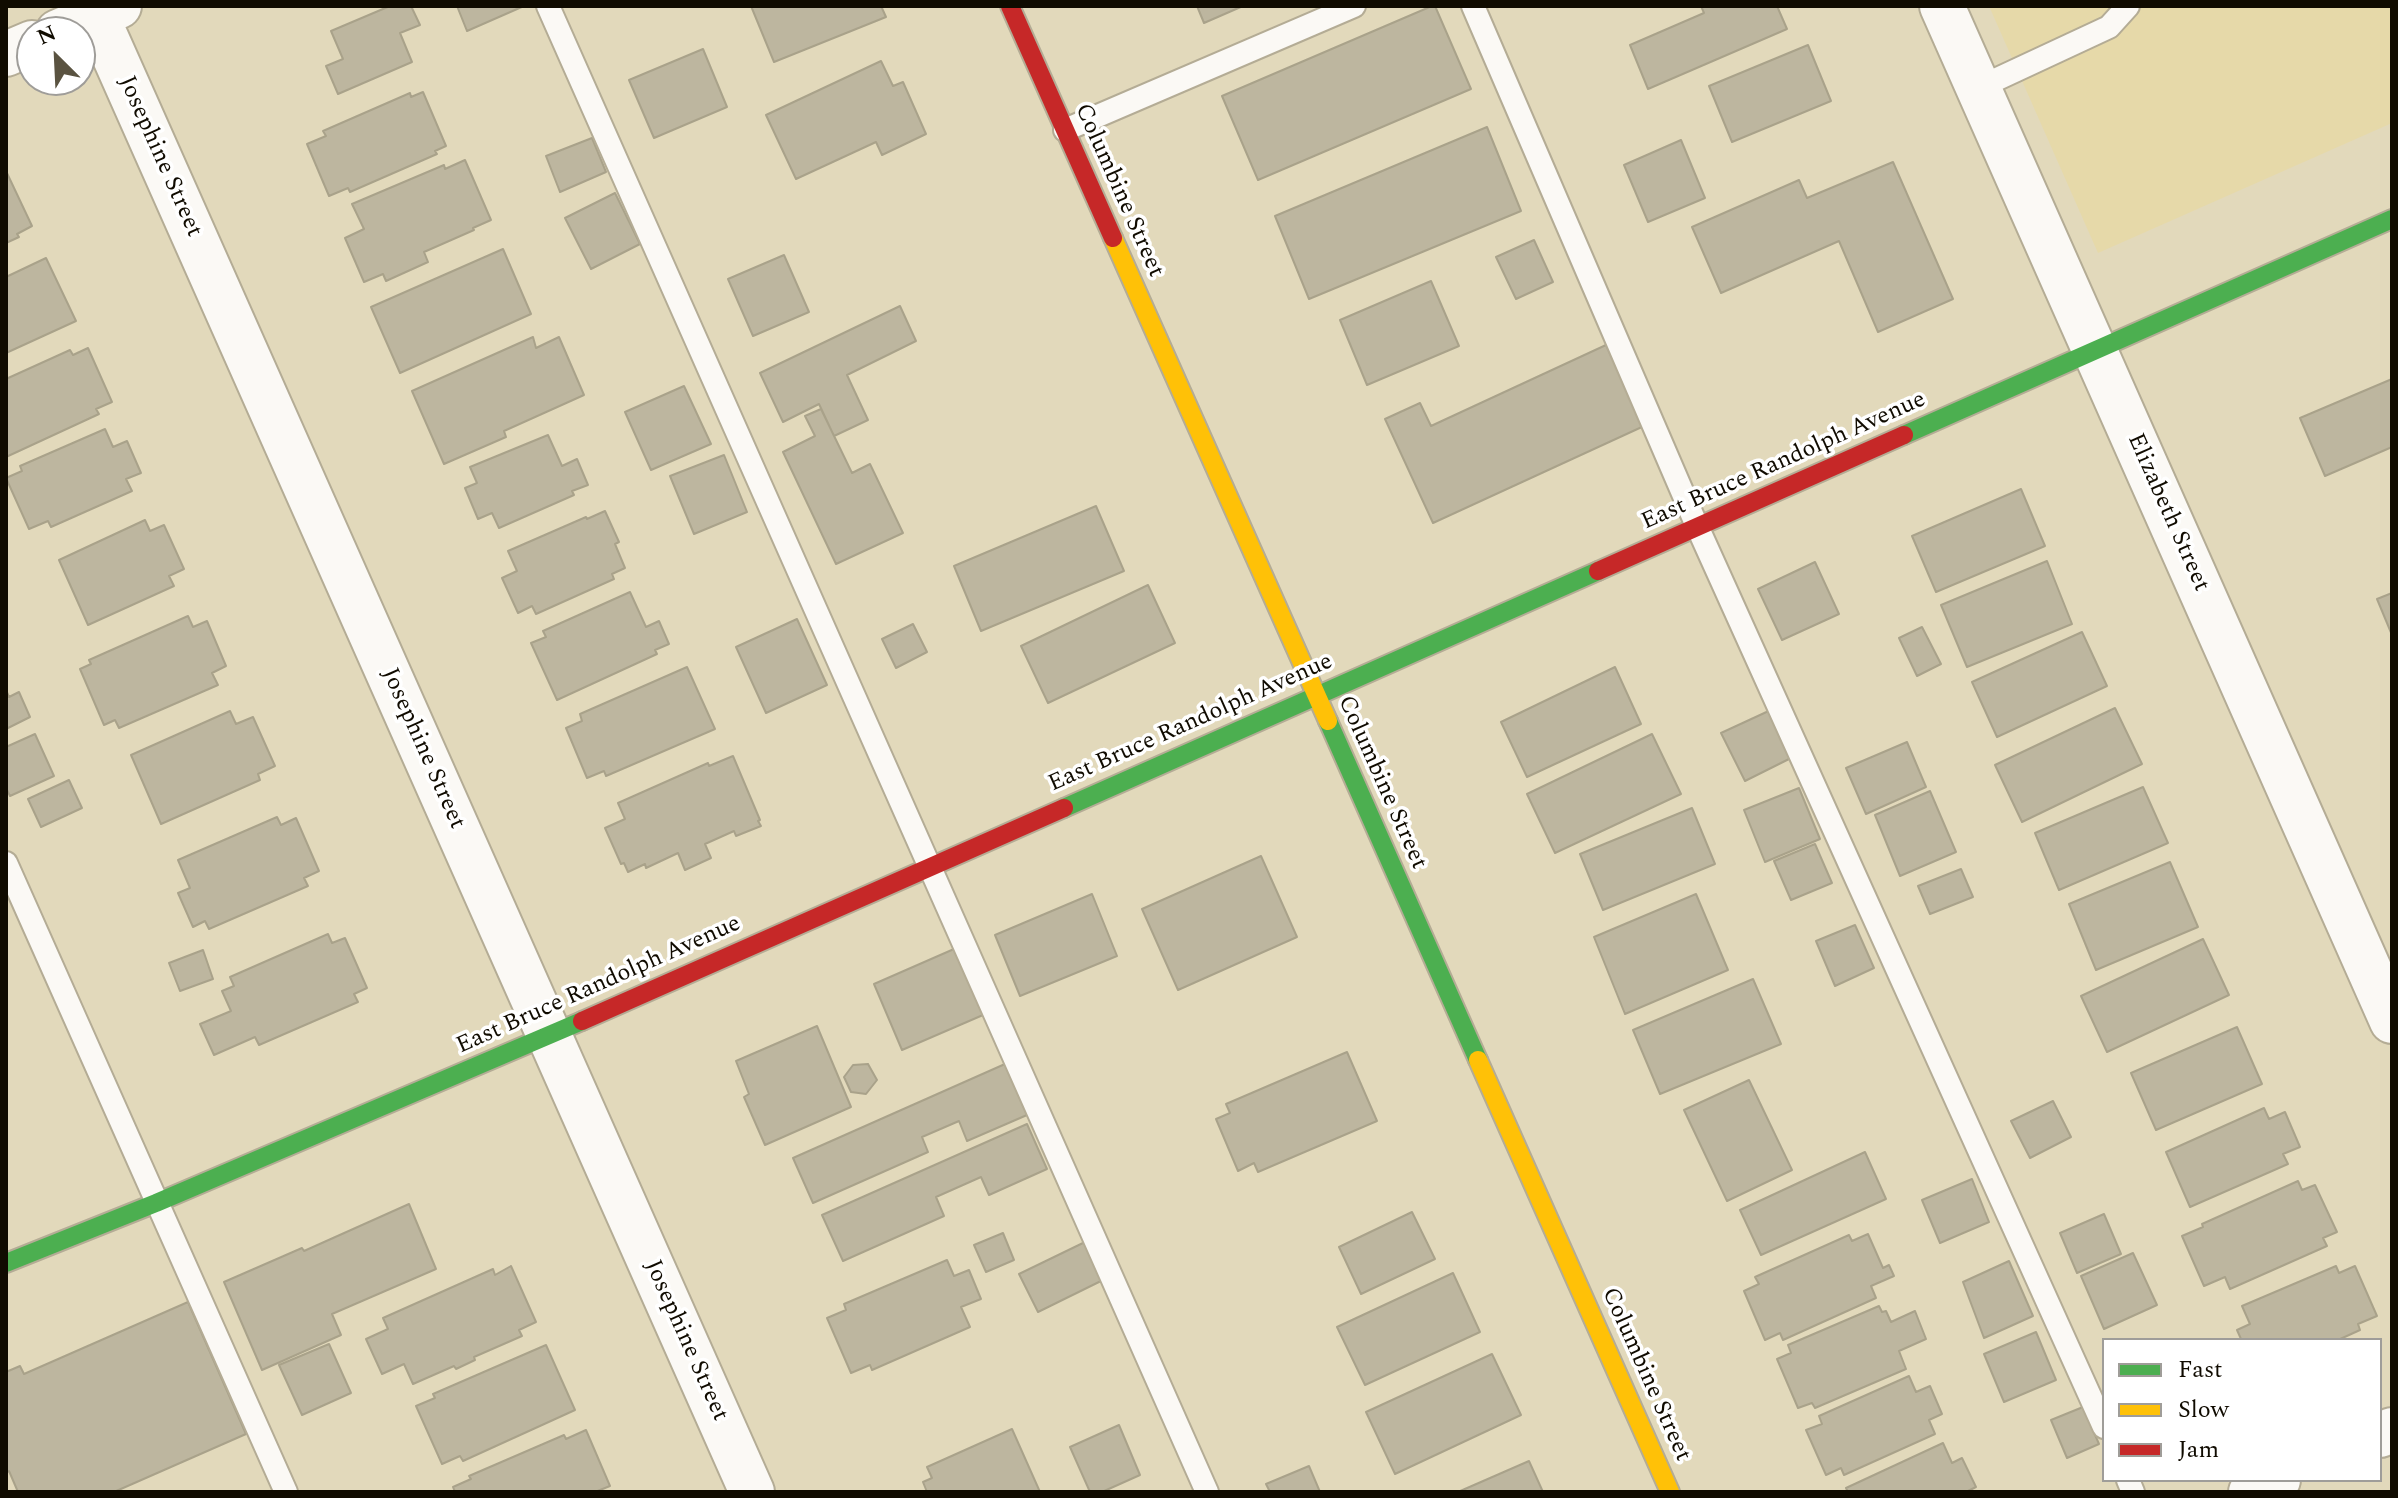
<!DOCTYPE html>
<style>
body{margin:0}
#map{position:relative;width:2398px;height:1498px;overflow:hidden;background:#e2d9bb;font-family:Spectral,serif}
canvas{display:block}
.frame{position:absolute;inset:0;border:8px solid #100b00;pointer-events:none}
.legend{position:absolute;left:2102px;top:1338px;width:280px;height:144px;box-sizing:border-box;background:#fff;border:2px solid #9f9d99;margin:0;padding:10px 14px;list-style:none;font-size:24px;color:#100b00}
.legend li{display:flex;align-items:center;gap:16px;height:40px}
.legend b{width:40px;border:2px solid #9f9d99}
.north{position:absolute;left:16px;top:16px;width:80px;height:80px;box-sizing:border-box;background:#fff;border:2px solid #9f9d99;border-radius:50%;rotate:336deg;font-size:22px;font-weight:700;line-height:32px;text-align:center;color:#100b00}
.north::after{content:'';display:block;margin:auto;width:28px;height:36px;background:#5a5341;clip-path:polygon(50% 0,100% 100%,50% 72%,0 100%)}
</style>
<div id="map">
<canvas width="2398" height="1498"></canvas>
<div class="frame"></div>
<ul class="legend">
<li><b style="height:10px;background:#4caf50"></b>Fast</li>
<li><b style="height:10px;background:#ffc107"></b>Slow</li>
<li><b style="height:10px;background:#c62828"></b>Jam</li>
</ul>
<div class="north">N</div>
</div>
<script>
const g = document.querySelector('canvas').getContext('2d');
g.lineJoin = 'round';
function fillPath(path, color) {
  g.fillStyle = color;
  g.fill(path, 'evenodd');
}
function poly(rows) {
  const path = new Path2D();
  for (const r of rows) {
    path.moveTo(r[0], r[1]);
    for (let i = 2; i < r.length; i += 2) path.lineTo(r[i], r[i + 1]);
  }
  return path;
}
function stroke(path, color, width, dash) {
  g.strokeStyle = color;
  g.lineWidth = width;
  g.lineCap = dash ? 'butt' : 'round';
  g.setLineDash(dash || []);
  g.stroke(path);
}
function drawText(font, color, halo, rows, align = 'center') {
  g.font = font + ' Spectral,serif';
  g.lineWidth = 7;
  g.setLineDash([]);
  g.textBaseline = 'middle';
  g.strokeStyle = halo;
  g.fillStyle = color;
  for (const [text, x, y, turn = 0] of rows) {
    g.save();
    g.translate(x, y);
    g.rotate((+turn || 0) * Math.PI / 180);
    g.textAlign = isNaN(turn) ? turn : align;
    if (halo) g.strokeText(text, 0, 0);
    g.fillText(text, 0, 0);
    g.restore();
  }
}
fillPath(poly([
 [1989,6,2392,6,2392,123,2098,253]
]), '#e6d9a9');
const building = poly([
 [390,6,411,6,420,25,400,33,412,62,338,94,326,66,343,59,331,31,390,6],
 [457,6,524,6,467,31,457,6],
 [751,6,881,6,886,17,774,62,751,6],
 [1197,6,1243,6,1204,23,1197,6],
 [1432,6,1435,6,1471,89,1258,180,1222,96,1432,6],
 [1701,6,1777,6,1787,29,1648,89,1630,45,1704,13,1701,6],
 [1808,45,1831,101,1732,142,1709,86,1808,45],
 [703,49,727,107,654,138,629,80,703,49],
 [881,61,893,86,903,82,926,134,882,155,876,142,796,179,766,115,881,61],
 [423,92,446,146,435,151,437,154,350,192,348,188,329,196,307,144,326,136,323,131,410,93,411,97,423,92],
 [1487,127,1521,211,1309,299,1275,216,1487,127],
 [592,138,606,172,560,192,546,156,592,138],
 [1681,140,1705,198,1648,222,1624,165,1681,140],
 [465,160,491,220,473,228,474,230,424,252,428,262,386,281,383,274,364,282,345,238,364,229,352,204,444,165,445,169,465,160],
 [1893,162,1953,299,1878,332,1839,241,1721,293,1692,227,1799,180,1807,198,1893,162],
 [6,171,32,226,17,234,19,237,6,243,6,171],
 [615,193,640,244,591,269,565,218,615,193],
 [1534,240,1553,282,1516,299,1496,257,1534,240],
 [503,249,531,314,400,373,371,307,503,249],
 [784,255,809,312,753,336,728,279,784,255],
 [46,258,76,321,6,353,6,277,46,258],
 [1431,281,1459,346,1367,385,1340,320,1431,281],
 [900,306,916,341,847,375,868,420,834,436,819,404,783,422,760,373,900,306],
 [533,337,536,348,559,337,584,395,504,431,506,437,444,464,412,391,533,337],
 [1606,345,1644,426,1433,523,1385,419,1420,403,1431,426,1606,345],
 [88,348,112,402,96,409,99,414,6,457,6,379,70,350,73,355,88,348],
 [2392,379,2392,447,2325,476,2300,418,2392,379],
 [684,386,711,444,651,470,625,412,684,386],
 [821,409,852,473,870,464,903,533,836,564,783,452,815,436,805,416,821,409],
 [105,429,113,447,127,441,141,473,126,479,132,491,51,527,48,521,29,529,6,478,22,471,20,466,105,429],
 [548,435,562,466,577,459,588,485,572,491,574,495,499,528,492,513,478,519,465,488,477,483,470,467,548,435],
 [724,455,747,512,694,534,670,476,724,455],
 [2021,489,2045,546,1936,592,1912,536,2021,489],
 [1096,506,1124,571,981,631,954,566,1096,506],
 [605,511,619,542,615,544,625,568,612,574,614,579,536,614,532,606,518,613,502,578,517,571,508,551,586,517,587,519,605,511],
 [145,520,150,531,164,525,184,569,169,576,174,586,88,625,59,560,145,520],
 [2047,561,2072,624,1967,667,1941,605,2047,561],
 [1815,562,1839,614,1782,640,1758,589,1815,562],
 [1148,585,1175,643,1048,703,1021,646,1148,585],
 [630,592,646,627,659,621,669,644,655,650,657,654,557,700,531,643,546,637,543,631,630,592],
 [2392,593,2392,635,2377,599,2392,593],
 [188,616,193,627,207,621,226,666,212,673,218,685,119,728,115,720,104,725,80,669,91,664,89,660,188,616],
 [797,619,827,685,766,713,736,647,797,619],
 [913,624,927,652,896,668,882,639,913,624],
 [1922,627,1941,664,1917,676,1899,638,1922,627],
 [2082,632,2107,686,1997,737,1972,682,2082,632],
 [687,667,715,729,606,776,604,771,587,778,566,728,582,721,580,714,687,667],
 [1615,667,1641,724,1527,777,1501,722,1615,667],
 [6,690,9,697,19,692,30,717,6,729,6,690],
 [2115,708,2142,764,2022,822,1995,765,2115,708],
 [1773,709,1795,756,1745,781,1721,733,1773,709],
 [230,711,236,724,253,717,275,766,258,774,260,780,161,824,131,755,230,711],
 [35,734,54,776,10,796,6,788,6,747,35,734],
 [1652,734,1681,794,1555,853,1527,794,1652,734],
 [1907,742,1926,787,1866,814,1846,768,1907,742],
 [733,756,760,820,758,821,761,826,736,836,734,831,705,844,711,858,685,870,678,853,646,868,645,864,628,872,624,863,621,864,605,828,625,819,618,803,708,763,709,766,733,756],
 [69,780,82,808,41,827,28,799,69,780],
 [2143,787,2168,843,2059,890,2035,833,2143,787],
 [1799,788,1820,839,1765,862,1744,810,1799,788],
 [1930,791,1956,852,1900,876,1875,815,1930,791],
 [1692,808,1715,864,1603,910,1580,854,1692,808],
 [277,817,281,825,296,818,319,871,304,878,308,886,209,929,205,921,193,927,178,893,190,888,178,860,277,817],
 [1815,844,1832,883,1791,900,1774,861,1815,844],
 [1261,856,1297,937,1178,990,1142,909,1261,856],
 [2170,862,2198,927,2096,970,2069,904,2170,862],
 [1961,869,1973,897,1930,914,1918,886,1961,869],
 [1092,894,1117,956,1020,996,995,935,1092,894],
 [1696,894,1728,970,1625,1014,1594,937,1696,894],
 [1855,925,1874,968,1835,986,1816,941,1855,925],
 [328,934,332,943,345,938,367,988,354,994,358,1002,259,1045,255,1037,214,1055,200,1024,231,1011,222,991,234,986,230,977,328,934],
 [2203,939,2229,995,2107,1052,2081,996,2203,939],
 [954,949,983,1015,902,1050,874,984,954,949],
 [203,950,213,979,180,991,169,963,203,950],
 [1753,979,1781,1044,1660,1094,1633,1030,1753,979],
 [817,1026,851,1107,765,1145,744,1097,749,1094,736,1061,817,1026],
 [2237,1027,2262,1084,2156,1130,2131,1073,2237,1027],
 [1347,1052,1377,1121,1258,1172,1254,1163,1238,1171,1216,1119,1230,1113,1226,1104,1347,1052],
 [868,1064,877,1080,866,1094,851,1092,844,1077,853,1065,868,1064],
 [1005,1064,1027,1115,967,1141,959,1121,922,1137,928,1152,813,1203,793,1158,1005,1064],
 [1749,1080,1792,1170,1727,1201,1684,1110,1749,1080],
 [2053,1101,2071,1137,2030,1158,2011,1121,2053,1101],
 [2264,1108,2269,1119,2285,1112,2300,1147,2283,1154,2288,1164,2190,1207,2166,1152,2264,1108],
 [1027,1124,1047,1169,989,1195,981,1177,936,1197,944,1216,843,1261,822,1215,1027,1124],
 [1865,1152,1886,1199,1761,1255,1740,1210,1865,1152],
 [1972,1179,1989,1222,1940,1243,1922,1200,1972,1179],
 [2298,1181,2302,1190,2315,1185,2337,1232,2323,1238,2327,1246,2230,1289,2225,1277,2204,1286,2182,1236,2203,1227,2202,1224,2298,1181],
 [409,1204,436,1269,332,1314,341,1335,262,1370,224,1282,302,1248,304,1251,409,1204],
 [1412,1212,1435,1259,1361,1294,1339,1247,1412,1212],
 [2104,1214,2121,1254,2077,1273,2060,1233,2104,1214],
 [1003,1233,1014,1260,986,1272,974,1245,1003,1233],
 [1868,1234,1883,1268,1889,1265,1894,1276,1871,1286,1876,1298,1783,1340,1780,1333,1765,1340,1744,1291,1759,1284,1755,1277,1849,1235,1852,1241,1868,1234],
 [1085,1242,1103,1280,1038,1312,1019,1274,1085,1242],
 [2133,1253,2157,1305,2104,1329,2081,1276,2133,1253],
 [947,1260,954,1276,969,1270,981,1299,961,1307,970,1327,872,1370,870,1365,851,1373,827,1318,846,1310,844,1304,947,1260],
 [2009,1261,2033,1316,1984,1338,1963,1282,2009,1261],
 [511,1266,536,1322,519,1330,522,1336,474,1357,475,1360,456,1369,454,1366,413,1384,404,1364,382,1374,366,1339,388,1329,383,1318,493,1269,495,1275,511,1266],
 [2336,1266,2339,1273,2355,1266,2377,1316,2358,1324,2360,1330,2338,1340,2239,1340,2241,1339,2237,1330,2250,1324,2242,1306,2336,1266],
 [1453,1273,1480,1332,1365,1385,1337,1327,1453,1273],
 [188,1302,246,1434,114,1492,18,1492,9,1471,6,1473,6,1372,20,1366,24,1374,188,1302],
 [1879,1306,1882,1312,1886,1311,1891,1322,1915,1311,1926,1339,1899,1351,1906,1369,1815,1408,1812,1403,1798,1408,1777,1359,1791,1353,1788,1345,1879,1306],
 [2036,1332,2056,1380,2004,1402,1984,1354,2036,1332],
 [329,1344,351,1393,302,1415,279,1365,329,1344],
 [546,1345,575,1410,463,1461,460,1456,442,1464,416,1406,435,1398,433,1394,546,1345],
 [1492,1354,1521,1415,1395,1474,1366,1412,1492,1354],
 [1909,1376,1916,1392,1930,1386,1942,1414,1929,1420,1935,1434,1844,1475,1841,1468,1826,1475,1806,1430,1822,1424,1819,1416,1909,1376],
 [2083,1407,2099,1444,2067,1458,2051,1420,2083,1407],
 [1119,1425,1140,1475,1102,1492,1090,1492,1070,1447,1119,1425],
 [1012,1429,1040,1492,927,1492,923,1482,932,1478,927,1467,1012,1429],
 [586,1430,610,1486,595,1492,455,1492,453,1487,471,1479,469,1476,564,1435,566,1439,586,1430],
 [1943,1443,1952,1463,1962,1458,1976,1487,1966,1492,1848,1492,1846,1488,1943,1443],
 [1529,1461,1543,1492,1458,1492,1529,1461],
 [1309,1466,1320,1492,1270,1492,1266,1484,1309,1466]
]);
fillPath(building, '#bdb69f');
stroke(building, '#a9a28a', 2);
const lane = poly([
 [548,6,1207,1492],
 [1473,6,1697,526,2104,1427],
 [1978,88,2109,27,2128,6],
 [1065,130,1354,6],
 [6,863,286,1492],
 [2128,1480,2133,1492]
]);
const street = poly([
 [92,6,752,1492],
 [1942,6,2392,1021],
 [58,32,119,6],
 [6,54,32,43],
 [2380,1435,2392,1430],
 [2251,1492,2278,1480]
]);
const fast = poly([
 [1904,435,2392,219],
 [1328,721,1478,1060],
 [1064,808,1598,571],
 [6,1263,156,1203,582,1021]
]);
const slow = poly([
 [1113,238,1328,721],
 [1478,1060,1670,1492]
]);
const jam = poly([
 [1010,6,1113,238],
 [1598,571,1904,435],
 [582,1021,1064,808]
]);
stroke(lane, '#b4ac95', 26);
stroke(street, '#b4ac95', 48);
stroke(fast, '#b4ac95', 22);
stroke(slow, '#b4ac95', 22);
stroke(jam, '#b4ac95', 22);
stroke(lane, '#fbf9f5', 22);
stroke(street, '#fbf9f5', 44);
stroke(fast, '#4caf50', 18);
stroke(slow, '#ffc107', 18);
stroke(jam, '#c62828', 18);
drawText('24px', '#100b00', '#fff', [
 ["Josephine Street",159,157,66],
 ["Columbine Street",1118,191,66],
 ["East Bruce Randolph Avenue",1784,462,-24],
 ["Elizabeth Street",2167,513,66],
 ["East Bruce Randolph Avenue",1191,724,-24],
 ["Josephine Street",422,749,66],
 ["Columbine Street",1381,783,66],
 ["East Bruce Randolph Avenue",599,986,-24],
 ["Josephine Street",685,1341,66],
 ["Columbine Street",1645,1375,66]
]);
</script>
